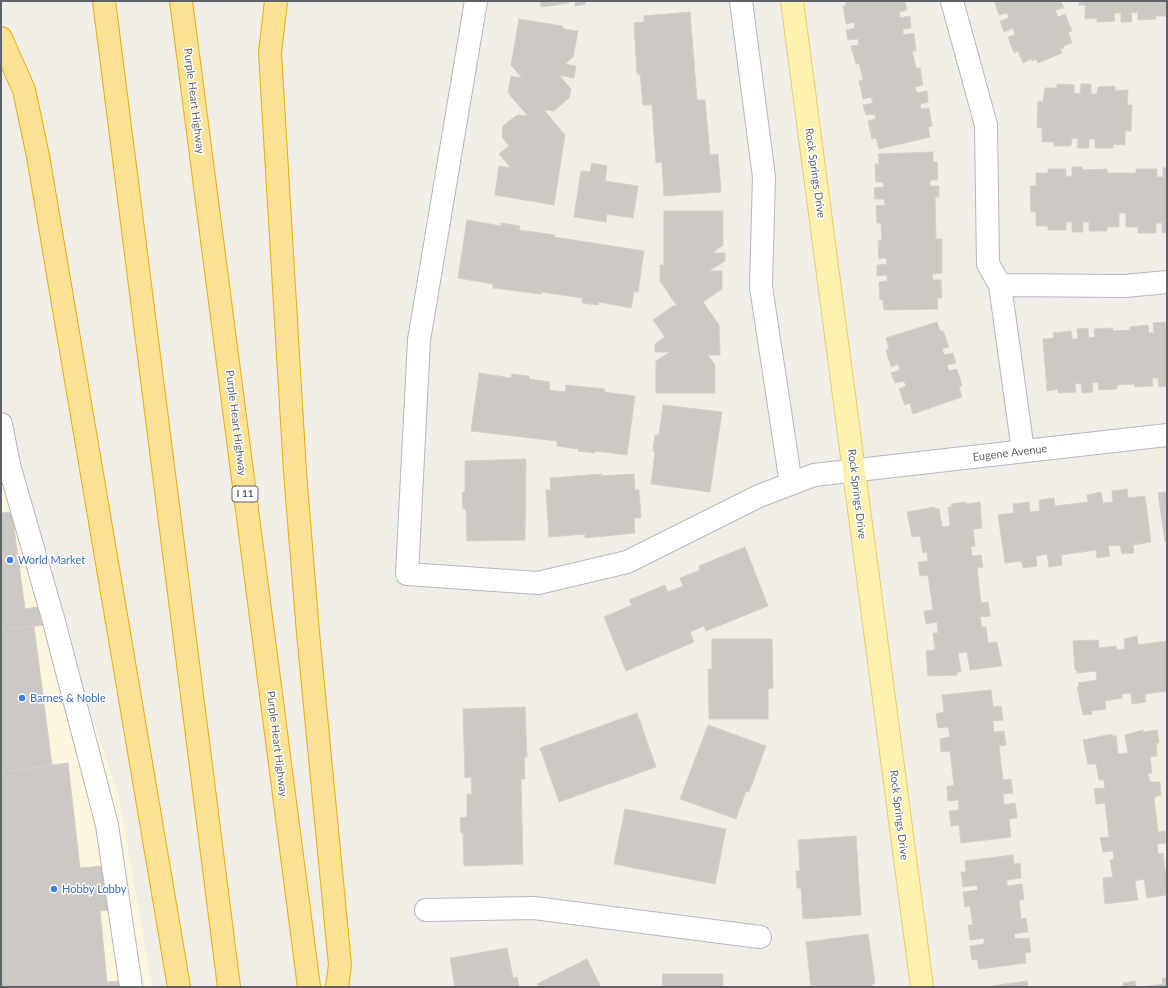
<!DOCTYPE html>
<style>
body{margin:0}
#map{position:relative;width:1168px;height:988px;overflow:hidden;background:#f0eee7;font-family:Lato,sans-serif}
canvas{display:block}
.frame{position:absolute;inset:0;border:2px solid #5e6266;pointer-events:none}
</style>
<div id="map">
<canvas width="1168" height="988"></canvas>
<div class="frame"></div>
</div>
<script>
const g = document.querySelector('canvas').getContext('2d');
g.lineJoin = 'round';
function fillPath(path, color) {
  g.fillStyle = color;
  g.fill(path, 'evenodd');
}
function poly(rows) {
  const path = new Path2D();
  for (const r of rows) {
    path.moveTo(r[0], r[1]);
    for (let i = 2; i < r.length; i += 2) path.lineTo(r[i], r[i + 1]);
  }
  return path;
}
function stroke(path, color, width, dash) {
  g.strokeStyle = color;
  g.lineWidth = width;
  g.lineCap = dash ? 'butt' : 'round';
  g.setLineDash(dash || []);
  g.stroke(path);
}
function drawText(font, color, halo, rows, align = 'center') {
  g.font = font + ' Lato,sans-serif';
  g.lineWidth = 3;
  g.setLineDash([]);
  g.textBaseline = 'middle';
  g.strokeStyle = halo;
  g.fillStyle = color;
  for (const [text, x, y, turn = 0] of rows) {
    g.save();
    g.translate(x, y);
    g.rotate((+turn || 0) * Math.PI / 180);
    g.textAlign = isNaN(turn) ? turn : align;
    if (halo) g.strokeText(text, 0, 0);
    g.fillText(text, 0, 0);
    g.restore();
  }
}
fillPath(poly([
 [1,450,119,797,152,987,1,987]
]), '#fdf6df');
const building = poly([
 [540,1,569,1,569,3,541,7,540,1],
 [575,1,586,1,585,4,575,6,575,1],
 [845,1,905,1,907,10,899,12,900,18,910,16,911,28,903,29,903,35,914,33,916,51,912,51,916,68,920,68,923,85,915,87,917,93,927,91,928,102,920,104,921,109,929,108,932,126,928,127,930,137,879,149,876,138,872,139,868,121,876,119,875,114,866,115,863,105,873,103,871,97,863,99,859,81,863,80,859,63,856,64,851,46,859,45,858,39,848,40,846,30,855,28,854,22,846,24,843,6,846,5,845,1],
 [994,1,1061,1,1064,8,1055,10,1058,17,1065,14,1072,31,1068,32,1072,43,1063,46,1064,48,1060,49,1062,53,1038,63,1036,59,1032,61,1031,59,1023,63,1018,51,1014,53,1008,37,1015,35,1013,28,1004,32,1000,21,1009,18,1007,13,999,15,994,1],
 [1079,1,1167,1,1167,16,1155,16,1156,19,1138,20,1138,12,1131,13,1132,22,1121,22,1121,13,1114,13,1115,21,1097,22,1097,18,1085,19,1085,5,1079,5,1079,1],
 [690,12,697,100,705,100,710,155,718,154,721,192,664,196,662,162,656,163,652,105,643,105,640,74,637,74,634,23,644,22,644,16,690,12],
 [519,19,562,26,564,29,578,31,573,57,565,64,576,66,574,78,559,75,571,89,569,98,554,111,544,110,565,135,554,205,495,195,499,166,511,168,499,154,509,146,502,137,503,126,517,115,528,116,508,93,511,76,522,78,511,65,519,19],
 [1057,84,1074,85,1074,93,1080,94,1081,84,1091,84,1091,94,1097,94,1098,87,1115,86,1115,91,1128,90,1127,105,1132,105,1131,131,1125,131,1125,145,1113,144,1113,148,1095,148,1095,139,1089,139,1089,148,1077,148,1078,139,1072,138,1071,146,1054,146,1054,142,1042,142,1042,128,1037,127,1038,101,1043,102,1045,88,1057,88,1057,84],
 [933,152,933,162,937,162,938,177,937,180,930,180,930,186,939,186,939,197,935,197,936,239,942,239,942,273,932,274,933,280,941,280,942,298,937,298,938,309,884,310,883,300,880,300,879,282,887,281,887,275,877,276,877,265,887,264,886,258,879,259,878,241,882,240,881,223,877,223,876,206,885,205,884,199,875,199,874,188,884,187,883,182,876,182,875,164,879,164,878,154,933,152],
 [592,163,607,166,605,181,638,186,633,218,607,214,606,222,574,217,581,171,590,172,592,163],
 [1072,167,1082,167,1083,170,1107,169,1107,173,1136,173,1136,169,1157,169,1157,177,1163,177,1163,168,1167,167,1167,232,1162,233,1162,223,1156,223,1156,233,1138,233,1138,227,1126,227,1126,213,1119,213,1119,227,1107,227,1107,231,1089,231,1089,222,1083,222,1083,232,1072,232,1072,222,1066,222,1066,230,1048,230,1048,226,1036,226,1036,212,1031,212,1030,186,1036,186,1036,173,1048,173,1048,169,1066,169,1066,177,1072,176,1072,167],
 [664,211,723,211,723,245,712,253,725,253,725,261,709,271,722,271,722,289,703,302,719,325,720,355,708,355,715,365,715,393,656,393,656,361,670,352,655,352,655,344,665,337,653,320,673,306,677,306,660,281,660,265,664,265,664,211],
 [467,220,501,226,501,223,520,226,519,230,555,235,554,237,644,251,638,292,634,292,631,308,599,302,598,305,582,303,582,298,542,292,541,294,493,288,493,284,458,278,467,220],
 [937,322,940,331,943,331,949,347,942,349,944,355,953,353,956,363,947,365,949,371,957,369,962,386,959,387,962,397,913,414,910,403,905,405,899,389,906,386,904,381,895,383,891,373,900,370,898,364,891,367,886,350,889,349,886,338,937,322],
 [1165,322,1167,331,1167,386,1159,387,1158,378,1152,378,1153,386,1135,387,1134,384,1117,385,1117,389,1099,390,1098,382,1092,383,1093,392,1082,393,1081,383,1075,384,1076,392,1058,393,1058,389,1047,391,1043,339,1054,338,1053,333,1071,331,1072,339,1078,339,1077,329,1088,328,1089,338,1095,337,1094,329,1113,328,1113,331,1130,330,1130,327,1148,325,1149,333,1154,333,1153,323,1165,322],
 [479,373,511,378,512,374,529,376,529,379,550,382,549,390,565,392,566,385,605,389,604,392,635,396,627,455,595,451,595,453,578,451,578,449,557,446,557,441,471,431,479,373],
 [663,405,722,412,710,492,651,484,655,452,653,451,655,435,659,435,663,405],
 [526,459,525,540,467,541,466,509,463,509,462,492,465,492,465,461,526,459],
 [601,474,601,476,634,474,635,490,639,490,641,518,634,518,635,533,585,538,585,534,549,537,546,490,551,490,550,478,601,474],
 [1127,489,1128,498,1145,496,1151,542,1133,545,1134,553,1122,554,1120,545,1108,546,1110,556,1097,558,1096,550,1061,555,1062,565,1049,567,1047,554,1036,556,1037,566,1023,568,1021,561,1005,563,998,515,1014,513,1013,504,1029,502,1030,512,1040,511,1039,500,1054,498,1055,506,1088,502,1087,495,1101,492,1103,503,1113,502,1112,491,1127,489],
 [1167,492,1167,541,1165,542,1158,493,1167,492],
 [966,502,966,504,980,502,982,528,973,529,975,546,971,547,972,556,981,555,983,567,977,568,981,603,988,602,990,616,980,617,982,627,986,627,988,643,997,642,1002,666,970,670,967,652,958,653,961,672,957,672,957,675,928,676,926,651,935,650,933,633,938,633,937,622,926,624,924,611,933,610,928,575,920,576,918,562,928,561,927,552,923,553,920,536,912,537,907,512,935,507,935,509,939,509,942,527,950,526,948,507,952,507,951,504,966,502],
 [12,512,25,609,43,606,45,625,1,630,1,513,12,512],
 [745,547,768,606,706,631,704,626,690,632,694,642,626,671,604,617,632,605,629,600,665,585,668,592,683,586,680,578,700,570,699,566,745,547],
 [34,626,52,765,1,772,1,630,34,626],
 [1137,636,1138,645,1167,641,1167,691,1145,694,1146,702,1132,704,1131,693,1122,694,1122,698,1105,701,1106,709,1091,711,1092,714,1083,715,1077,687,1079,686,1078,683,1097,680,1096,671,1077,673,1077,670,1075,670,1073,641,1098,640,1099,648,1116,646,1117,650,1125,649,1124,639,1137,636],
 [712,639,772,639,773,688,768,689,768,719,709,719,708,669,712,669,712,639],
 [991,690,993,707,1001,706,1003,720,993,721,994,732,1004,731,1006,745,999,746,1003,780,1011,779,1013,793,1003,794,1004,805,1015,803,1017,818,1009,819,1011,837,961,843,959,825,951,826,949,811,959,810,958,800,948,801,947,786,954,786,950,751,941,752,940,739,950,737,948,727,938,728,936,714,944,712,942,695,991,690],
 [525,707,527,757,524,757,525,779,521,779,523,864,464,866,463,833,461,833,460,818,467,817,467,794,472,794,471,777,465,778,463,709,525,707],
 [637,713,656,767,559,802,540,748,637,713],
 [708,725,766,746,749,792,746,791,736,819,680,799,708,725],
 [1143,730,1143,732,1157,730,1159,743,1156,743,1157,756,1150,757,1152,773,1148,774,1150,782,1160,782,1161,795,1154,797,1158,832,1165,831,1166,843,1157,844,1158,854,1163,853,1165,870,1167,870,1167,895,1147,898,1144,879,1135,881,1138,900,1105,904,1103,878,1113,877,1110,860,1114,859,1113,851,1103,852,1100,838,1109,837,1105,803,1096,804,1094,789,1105,788,1104,780,1099,780,1096,764,1088,764,1083,740,1112,734,1112,736,1116,736,1118,754,1128,753,1125,735,1143,730],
 [68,763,80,868,104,866,109,910,100,911,107,982,119,981,120,987,1,987,1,772,68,763],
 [625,809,726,829,715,884,614,864,625,809],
 [856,836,861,915,803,919,801,888,797,888,796,871,800,871,798,840,856,836],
 [1013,855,1014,864,1020,863,1021,878,1007,880,1007,886,1022,884,1024,899,1019,900,1021,919,1026,918,1028,932,1014,934,1015,939,1029,938,1031,952,1025,953,1026,963,979,969,977,959,972,960,970,946,984,944,984,938,970,940,968,925,973,925,970,906,965,907,963,892,978,890,977,885,963,887,961,872,966,872,965,861,1013,855],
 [868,934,875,983,872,984,873,987,811,987,806,942,868,934],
 [507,948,513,978,517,977,519,987,455,987,450,958,507,948],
 [587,959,601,987,539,987,537,984,587,959],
 [663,974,723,974,723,987,662,987,663,974],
 [1162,978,1167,978,1167,987,1141,987,1163,984,1162,978],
 [1027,981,1028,987,984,987,1027,981],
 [1135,981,1136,987,1123,987,1123,983,1135,981]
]);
fillPath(building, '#ccc9c4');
stroke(building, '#d4d0c5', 1);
const minor = poly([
 [476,1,419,340,407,574,538,583,627,562,759,496,814,475,1167,435],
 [741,1,764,177,761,287,791,484],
 [952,1,986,125,988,264,1000,285],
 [1,424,9,465,53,618,107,825,131,987],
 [1023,451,1000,285,1125,286,1167,282],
 [426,910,534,908,760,937]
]);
const major = poly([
 [792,1,922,987]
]);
const highway = poly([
 [104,1,229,987],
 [181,1,309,987],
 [276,1,270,53,295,472,308,633,340,965,337,987],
 [1,38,24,90,38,156,179,987]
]);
stroke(minor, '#b4b7bb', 24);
stroke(major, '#edc963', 24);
stroke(highway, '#efab08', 24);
stroke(minor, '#fff', 22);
stroke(major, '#fcf1af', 22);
stroke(highway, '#f9e294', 22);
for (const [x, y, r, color] of [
 [10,560,4,"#3f7fe0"],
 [22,698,4,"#3f7fe0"],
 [54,889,4,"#3f7fe0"]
]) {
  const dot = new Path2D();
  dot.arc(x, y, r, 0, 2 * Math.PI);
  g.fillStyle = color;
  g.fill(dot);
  stroke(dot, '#fff', 1.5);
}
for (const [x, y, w] of [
 [245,494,26]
]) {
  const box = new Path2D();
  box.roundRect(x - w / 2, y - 8, w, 16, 3);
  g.fillStyle = '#fff';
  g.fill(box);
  stroke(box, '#5e6266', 1);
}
drawText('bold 10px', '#5e6266', null, [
 ["I 11",245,494]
]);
drawText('11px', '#5e6266', '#fff', [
 ["Purple Heart Highway",194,101,83],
 ["Rock Springs Drive",815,173,82],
 ["Purple Heart Highway",236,423,83],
 ["Eugene Avenue",1010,453,-7],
 ["Rock Springs Drive",857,494,83],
 ["Purple Heart Highway",277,744,83],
 ["Rock Springs Drive",899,815,83]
]);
drawText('11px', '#366cbe', '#fff', [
 ["World Market",18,560],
 ["Barnes & Noble",30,698],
 ["Hobby Lobby",62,889]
], 'left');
</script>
